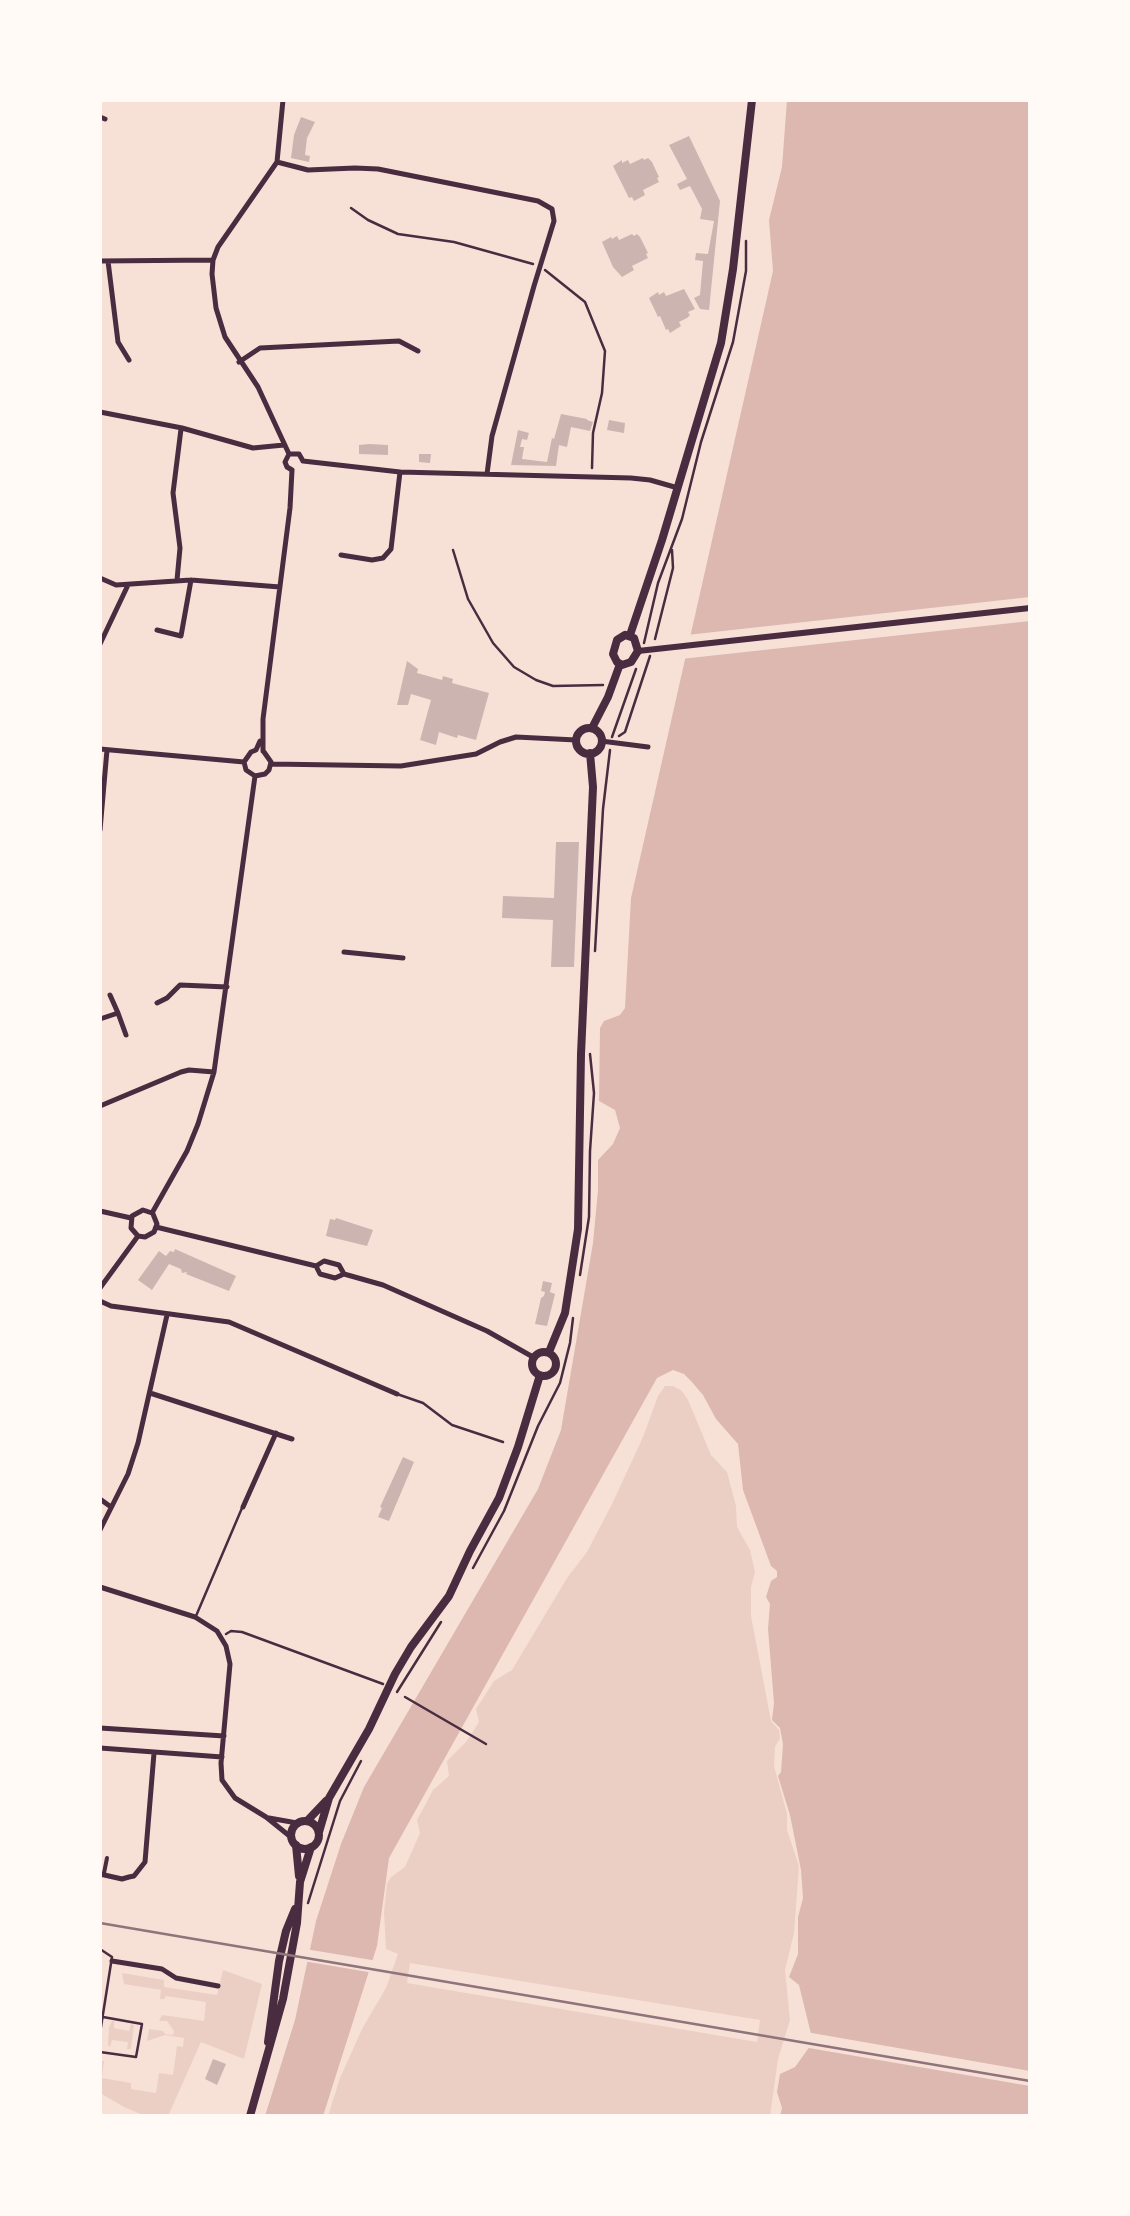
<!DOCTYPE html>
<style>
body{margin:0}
#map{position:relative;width:1130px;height:2216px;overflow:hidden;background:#f7e1d7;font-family:Merriweather,serif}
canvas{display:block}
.frame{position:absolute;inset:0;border:102px solid #fffaf5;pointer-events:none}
</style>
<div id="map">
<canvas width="1130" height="2216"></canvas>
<div class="frame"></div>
</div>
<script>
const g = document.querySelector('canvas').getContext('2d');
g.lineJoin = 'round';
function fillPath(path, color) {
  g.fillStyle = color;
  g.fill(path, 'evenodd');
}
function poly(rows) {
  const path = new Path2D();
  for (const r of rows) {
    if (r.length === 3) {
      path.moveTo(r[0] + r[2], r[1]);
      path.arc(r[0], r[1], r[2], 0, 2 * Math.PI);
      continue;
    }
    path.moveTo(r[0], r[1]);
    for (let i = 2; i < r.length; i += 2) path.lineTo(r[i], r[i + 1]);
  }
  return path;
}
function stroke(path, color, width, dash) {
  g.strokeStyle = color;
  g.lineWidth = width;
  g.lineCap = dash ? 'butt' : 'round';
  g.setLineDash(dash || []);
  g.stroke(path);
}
fillPath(poly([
 [665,1386,673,1386,682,1391,688,1400,711,1455,727,1472,736,1506,737,1527,750,1550,755,1572,751,1587,751,1616,771,1721,779,1730,780,1738,775,1747,774,1766,787,1814,787,1830,799,1866,794,1933,785,1970,790,2020,778,2059,770,2116,328,2116,340,2078,363,2027,386,1988,398,1954,386,1949,384,1912,387,1884,391,1877,405,1867,420,1833,417,1820,433,1790,449,1776,447,1761,466,1742,479,1722,476,1709,494,1681,512,1670,567,1578,587,1552,612,1504,643,1437,658,1396],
 [410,1963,760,2020,757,2042,407,1983],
 [223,1970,262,1984,244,2059,201,2042,168,2116,145,2116,124,2107,100,2093,100,2061,104,2061,102,2078,131,2083,131,2089,156,2093,159,2073,173,2075,177,2046,183,2047,184,2038,165,2035,147,2041,149,2029,163,2031,165,2034,173,2035,174,2031,167,2021,159,2021,162,2015,204,2021,206,2002,166,1996,164,1999,160,1999,161,1990,124,1984,122,1973,164,1980,164,1987,217,1995],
 [112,2021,114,2021,114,2028,129,2031,131,2024,134,2025,131,2049,127,2049,128,2042,112,2040,110,2047,108,2045,109,2027]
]), '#ebcfc5');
fillPath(poly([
 [787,100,1030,100,1030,2116,780,2116,782,2108,777,2092,780,2074,795,2067,813,2042,799,1985,789,1977,798,1954,798,1917,803,1898,801,1870,790,1815,778,1776,781,1772,783,1744,780,1728,772,1720,774,1703,768,1629,770,1604,766,1597,771,1581,777,1577,777,1571,771,1566,743,1490,738,1444,716,1419,703,1395,691,1381,684,1374,673,1370,657,1378,389,1858,377,1946,323,2116,265,2116,295,2020,316,1921,341,1844,364,1787,538,1489,561,1430,593,1243,598,1190,598,1160,613,1144,620,1128,615,1110,599,1101,600,1028,604,1021,620,1015,625,1008,631,898,773,271,769,220,782,167]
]), '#dcb8b0');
fillPath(poly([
 [1030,597,1030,621,681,659,687,635],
 [305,1949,378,1961,374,1973,303,1961],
 [806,2032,1030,2071,1030,2086,803,2047,807,2041]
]), '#f7e1d7');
fillPath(poly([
 [301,117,315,122,307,138,305,155,310,156,309,162,291,158,294,135],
 [689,136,720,201,709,310,700,309,694,298,700,295,703,261,695,260,696,253,708,254,714,221,700,219,702,209,690,186,680,190,677,184,687,179,669,145],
 [643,158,644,160,648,158,652,162,659,177,657,178,659,182,643,190,645,195,634,201,632,197,629,198,613,166,622,160,622,163,628,160,630,164],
 [632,234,634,236,637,234,640,237,648,253,646,254,648,258,632,266,634,270,622,277,613,267,602,242,611,237,612,239,617,236,619,240],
 [684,289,695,309,688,312,690,315,687,318,679,322,681,326,670,333,668,329,666,330,660,316,658,317,649,298,658,292,659,295,664,292,666,296],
 [561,414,587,419,587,420,593,422,590,431,571,427,567,447,559,445,556,466,511,465,518,430,529,433,527,440,522,439,520,447,524,447,522,459,547,462,552,438,554,439],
 [609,420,625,423,624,433,607,430],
 [369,444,388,445,388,455,359,454,359,445],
 [419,454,431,454,430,463,419,462],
 [407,661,418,669,417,673,442,680,443,676,453,679,452,683,489,693,476,740,458,735,457,738,439,732,436,745,420,740,431,700,411,694,408,705,397,705],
 [556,842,579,842,574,967,551,967,553,920,502,918,503,896,554,898],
 [336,1218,373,1230,367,1246,326,1236,330,1219,335,1220],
 [175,1249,236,1276,229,1291,186,1274,187,1272,182,1273,181,1269,169,1264,152,1290,138,1280,159,1251,166,1256,170,1251,174,1252],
 [543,1281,552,1283,550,1292,555,1294,547,1326,535,1324,541,1298,544,1296,545,1292,541,1291],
 [403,1457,414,1462,389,1521,378,1517,382,1508,380,1507],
 [213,2059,226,2064,217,2085,205,2079]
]), '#ccb4b1');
stroke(poly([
 [351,208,368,220,398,234,454,242,533,264],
 [545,270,585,302,605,351,602,393,593,433,592,468],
 [453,550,468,599,493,643,514,667,536,680,553,686,603,685],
 [655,639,673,568,672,550],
 [644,643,658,583,682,519,701,442,733,342,746,271,746,241],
 [619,736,625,732,650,656],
 [612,737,636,669],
 [595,951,603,809,610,750],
 [580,1275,589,1217,590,1151,594,1093,590,1054],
 [473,1568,504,1511,538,1426,560,1383,570,1343,573,1318],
 [226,1634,231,1631,242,1632,383,1684],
 [397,1692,441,1622],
 [405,1697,486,1744],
 [308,1903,340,1801,361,1761]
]), '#4a2c40', 2.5);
stroke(poly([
 [397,1394,423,1403,452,1425,503,1442],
 [196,1616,242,1508],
 [100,1949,112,1957,100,2033],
 [100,2052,136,2057,142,2024,103,2017]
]), '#4a2c40', 2.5);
stroke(poly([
 [104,1873,107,1858]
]), '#4a2c40', 4);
stroke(poly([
 [283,100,277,162,218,247,213,260,212,274,216,308,225,337,258,387,289,454],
 [100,117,105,119],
 [277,162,308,170,355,168,378,169,538,201,552,209,554,221,534,286,492,436,487,474],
 [100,261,213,260],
 [108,261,118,342,129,360],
 [239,362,260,348,399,341,418,351],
 [100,412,182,428,253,448,284,445],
 [289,454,285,462,287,467,292,470],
 [289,454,299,454,303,461],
 [303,461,400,472,631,478,650,480,678,488],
 [341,555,372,560,383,558,391,549,400,472],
 [100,578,116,585,191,580,280,587],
 [177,580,180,548,173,493,181,429],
 [157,630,181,636,191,580],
 [100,644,128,585],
 [601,741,648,747],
 [100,749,244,762],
 [263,751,263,719,290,508,292,470],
 [271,764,401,766,476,754,500,742,516,737,576,740],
 [255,776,246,770,244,762,251,752,256,750,260,741],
 [255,776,265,774,269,770,271,762,264,752],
 [100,830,107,750],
 [344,952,403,958],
 [110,995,118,1013],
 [157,1003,167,998,180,985,227,987],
 [100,1019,118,1013,126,1035],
 [100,1106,181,1072,189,1070,214,1072],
 [100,1211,131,1218],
 [152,1213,187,1151,198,1124,214,1072,255,776],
 [156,1227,316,1266,324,1261,339,1265,344,1274],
 [138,1236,131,1228,132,1216,143,1210,152,1213],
 [138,1236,145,1237,154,1232,157,1224,153,1214],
 [316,1266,320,1274,335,1278,344,1274,383,1285,487,1331,533,1357],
 [100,1288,138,1236],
 [100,1301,111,1306,229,1322,397,1394],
 [150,1393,292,1439],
 [100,1499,111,1507],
 [243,1507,276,1433],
 [100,1530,128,1474,138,1443,167,1315],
 [100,1587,195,1617,217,1631,226,1646,230,1664,221,1763,222,1780,235,1798,266,1817,292,1838],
 [100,1728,224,1736],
 [100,1748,222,1757],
 [269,1818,297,1823],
 [100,1874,122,1879,129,1877,134,1876,145,1862,154,1753],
 [112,1961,162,1969,176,1978,218,1986]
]), '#4a2c40', 5);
stroke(poly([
 [638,651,1030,608]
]), '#4a2c40', 6);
stroke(poly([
 [625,635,634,638,638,651,631,662,622,665,617,662,613,654,617,640,625,635],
 [630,635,662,540,721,343,733,269,752,100],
 [592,728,608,697,620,664],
 [589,741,13],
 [544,1364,12],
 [549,1352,565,1313,578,1229,581,1054,593,787,590,753],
 [307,1821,326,1801],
 [305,1835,14],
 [319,1832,329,1798,369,1729,395,1674,411,1647,449,1596,470,1551,499,1498,518,1447,540,1375],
 [296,1845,299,1876],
 [268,2042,279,1961,286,1931,295,1909],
 [250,2116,283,1999,297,1923,300,1882,311,1847]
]), '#4a2c40', 8);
stroke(poly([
 [100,1923,1030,2081]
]), '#8f747c', 2.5);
</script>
